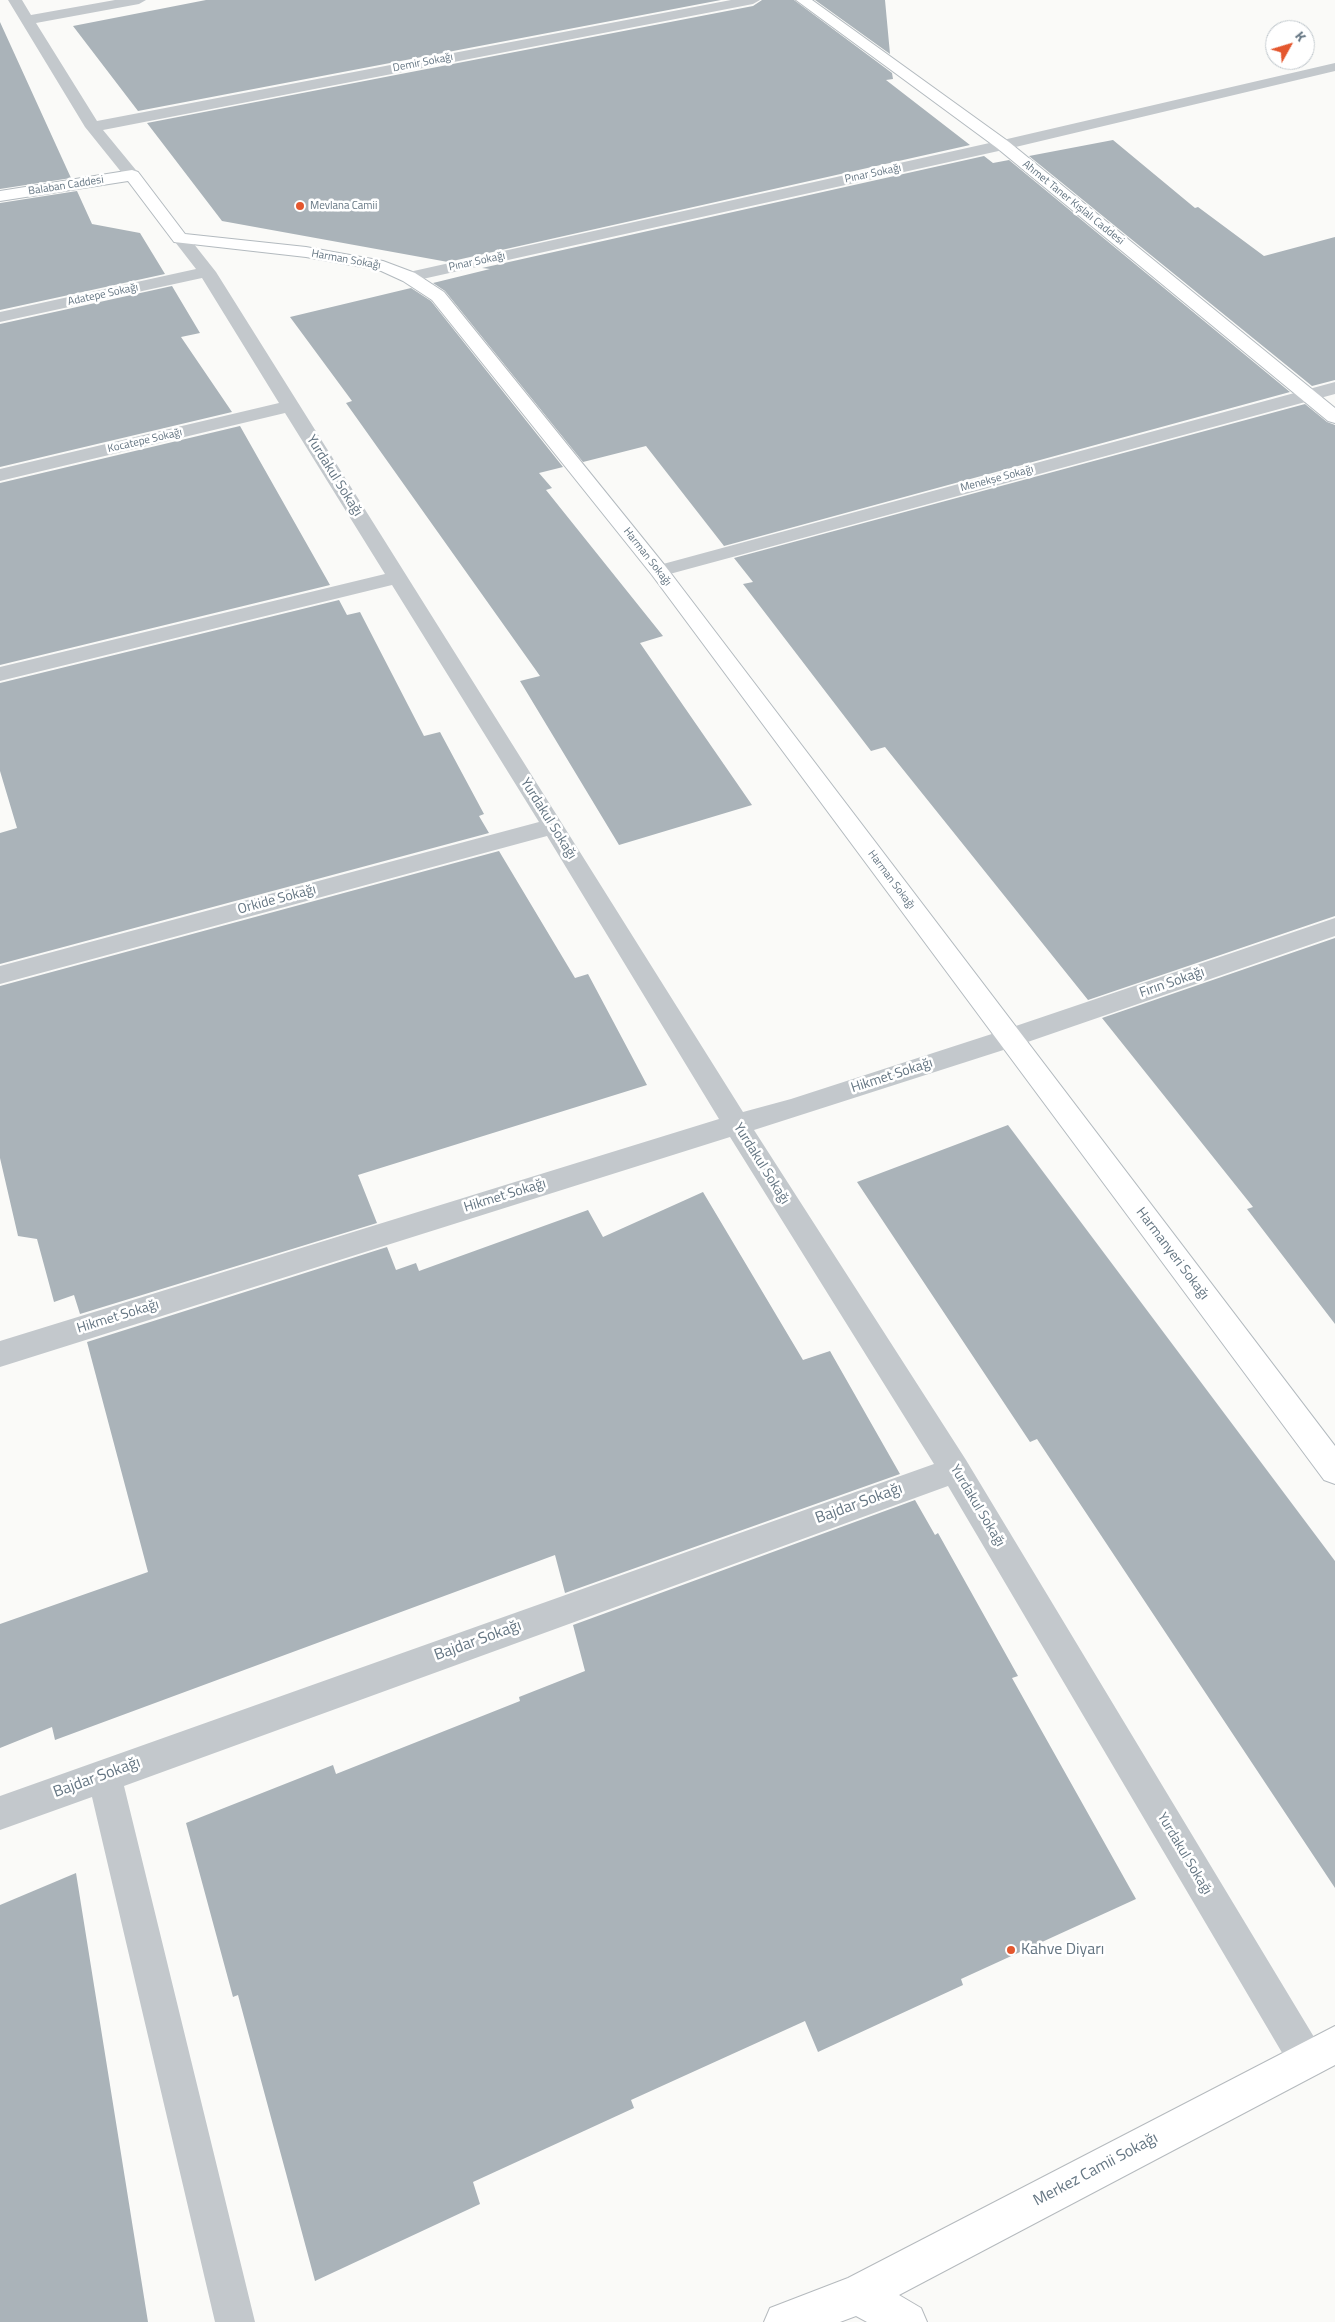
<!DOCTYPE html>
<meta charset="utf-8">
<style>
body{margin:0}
#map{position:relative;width:1335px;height:2322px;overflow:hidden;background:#fafaf8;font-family:"Titillium Web",sans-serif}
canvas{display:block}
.north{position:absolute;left:1265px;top:20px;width:50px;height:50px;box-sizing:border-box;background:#fff;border:1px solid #c1c8cd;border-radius:50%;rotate:51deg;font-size:14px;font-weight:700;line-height:20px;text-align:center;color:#657683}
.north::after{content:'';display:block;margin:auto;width:18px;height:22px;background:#e4572e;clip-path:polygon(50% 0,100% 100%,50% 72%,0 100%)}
</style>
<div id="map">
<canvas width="1335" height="2322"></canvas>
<div class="north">K</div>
</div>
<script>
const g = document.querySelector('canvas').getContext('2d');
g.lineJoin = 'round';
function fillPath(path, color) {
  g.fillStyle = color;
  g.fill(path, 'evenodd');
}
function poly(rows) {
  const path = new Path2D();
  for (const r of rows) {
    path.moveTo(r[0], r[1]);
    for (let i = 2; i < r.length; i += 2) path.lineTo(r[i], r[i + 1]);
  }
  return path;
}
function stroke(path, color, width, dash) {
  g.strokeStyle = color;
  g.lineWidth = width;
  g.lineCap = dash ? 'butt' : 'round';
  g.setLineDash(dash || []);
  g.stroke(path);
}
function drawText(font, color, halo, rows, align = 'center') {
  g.font = font + ' "Titillium Web",sans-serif';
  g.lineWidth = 5;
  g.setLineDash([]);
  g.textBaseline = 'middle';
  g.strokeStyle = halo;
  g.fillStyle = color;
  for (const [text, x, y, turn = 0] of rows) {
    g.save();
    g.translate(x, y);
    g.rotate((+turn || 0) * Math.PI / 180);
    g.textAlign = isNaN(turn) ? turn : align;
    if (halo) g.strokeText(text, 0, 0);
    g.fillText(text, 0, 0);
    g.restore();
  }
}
fillPath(poly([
 [206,0,721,0,138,111,73,26],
 [762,0,794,0,892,73,893,79,886,80,970,145,448,262,222,221,147,123,753,6],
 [815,0,885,0,890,54],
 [0,22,71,178,0,189],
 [1113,140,1195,208,1198,207,1264,256,1335,237,1335,380,1312,386,1029,156],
 [984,156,993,163,1009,160,1290,392,724,546,646,446,583,462,445,291,433,283,490,269,482,268],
 [77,191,92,224,140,233,165,274,0,310,0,203],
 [172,286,200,333,181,337,232,412,0,467,0,324],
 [411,288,431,301,563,467,539,473,552,488,546,490,663,636,640,643,752,805,619,845,520,681,540,676,346,403,352,401,290,317],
 [1305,404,1327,422,1335,425,1335,916,1088,1000,885,747,871,751,743,584,753,582,734,558],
 [240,426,330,585,0,665,0,483],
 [339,600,347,615,360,612,424,736,440,732,484,814,479,816,489,833,0,964,0,833,17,828,0,771,0,683],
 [499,851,575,978,588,974,647,1085,358,1175,377,1223,80,1314,74,1295,54,1302,37,1239,18,1236,0,1158,0,986],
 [1335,938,1335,1324,1247,1209,1253,1207,1102,1018],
 [1008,1125,1335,1561,1335,1888,1037,1439,1030,1442,857,1182],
 [703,1192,803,1360,830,1351,900,1474,565,1593,555,1555,55,1740,52,1727,0,1748,0,1624,148,1572,87,1342,387,1247,396,1270,416,1263,419,1271,588,1210,603,1237],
 [915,1500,935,1535,938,1533,1018,1676,1012,1678,1136,1899,961,1979,963,1985,818,2052,805,2021,631,2100,634,2108,473,2182,480,2204,315,2281,238,1995,233,1997,186,1823,333,1765,336,1774,520,1701,519,1697,585,1671,573,1625],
 [76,1873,148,2322,0,2322,0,1905]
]), '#aab3b9');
const secondary = poly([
 [796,0,812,0,1009,142,1335,408,1335,423,1328,421,997,148,796,0],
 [132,170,138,172,185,234,306,247,383,261,415,273,444,292,666,567,1335,1446,1335,1484,1324,1480,652,575,432,300,403,281,379,270,306,257,174,242,128,181,0,201,0,191,132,170]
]);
const primary = poly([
 [1335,2026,1335,2065,899,2295,921,2308,927,2322,867,2322,856,2316,840,2322,764,2322,770,2308,848,2278,1335,2026]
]);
stroke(secondary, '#b3babf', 2);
stroke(primary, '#b5babe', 2);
fillPath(poly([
 [8,0,22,0,31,15,115,0,146,0,139,4,36,23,97,121,731,0,760,0,753,4,103,130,140,175,138,178,132,180,126,178,85,127,8,0],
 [1335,63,1335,71,1003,150,409,282,403,281,400,277,403,273,409,272,1003,140,1335,63],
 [180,233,186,234,216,272,743,1112,791,1099,1001,1031,1335,918,1335,936,1019,1045,754,1130,966,1460,1320,2047,1326,2060,1320,2073,1307,2079,1294,2073,948,1486,124,1786,255,2322,215,2322,92,1797,0,1830,0,1796,934,1464,730,1137,0,1367,0,1341,719,1119,547,836,0,984,0,966,539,822,392,585,0,681,0,667,385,574,285,413,0,481,0,469,279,403,202,278,0,322,0,312,196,269,172,238,174,234,180,233],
 [1335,382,1335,394,666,575,659,577,652,575,649,571,652,567,1335,382]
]), '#c3c8cc');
fillPath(secondary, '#fff');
fillPath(primary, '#fff');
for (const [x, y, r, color] of [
 [300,206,5,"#e4572e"],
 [1011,1950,5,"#e4572e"]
]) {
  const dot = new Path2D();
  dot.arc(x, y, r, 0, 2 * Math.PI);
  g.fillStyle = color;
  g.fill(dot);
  stroke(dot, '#fff', 2);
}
drawText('11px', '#657683', '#fff', [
 ["Demir Sokağı",423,63,-11],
 ["Pınar Sokağı",873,174,-12],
 ["Balaban Caddesi",66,186,-9],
 ["Ahmet Taner Kışlalı Caddesi",1073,203,39],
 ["Harman Sokağı",346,260,10],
 ["Pınar Sokağı",477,262,-12],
 ["Adatepe Sokağı",103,295,-12],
 ["Kocatepe Sokağı",145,441,-13],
 ["Menekşe Sokağı",997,479,-15],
 ["Harman Sokağı",647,557,52],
 ["Harman Sokağı",891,880,53]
]);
drawText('11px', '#657683', '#fff', [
 ["Mevlana Camii",310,206]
], 'left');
drawText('14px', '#657683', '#fff', [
 ["Yurdakul Sokağı",334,476,58],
 ["Yurdakul Sokağı",548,819,58],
 ["Orkide Sokağı",277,900,-15],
 ["Fırın Sokağı",1172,983,-19],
 ["Hikmet Sokağı",892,1076,-18],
 ["Yurdakul Sokağı",761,1164,58],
 ["Hikmet Sokağı",505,1196,-17],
 ["Harmanyeri Sokağı",1172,1254,53],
 ["Hikmet Sokağı",118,1317,-17],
 ["Yurdakul Sokağı",977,1506,59],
 ["Yurdakul Sokağı",1184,1854,59]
]);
drawText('16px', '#657683', '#fff', [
 ["Bajdar Sokağı",859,1504,-20],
 ["Bajdar Sokağı",478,1641,-20],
 ["Bajdar Sokağı",97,1778,-20],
 ["Merkez Camii Sokağı",1096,2170,-28]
]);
drawText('16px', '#657683', '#fff', [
 ["Kahve Diyarı",1021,1950]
], 'left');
</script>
